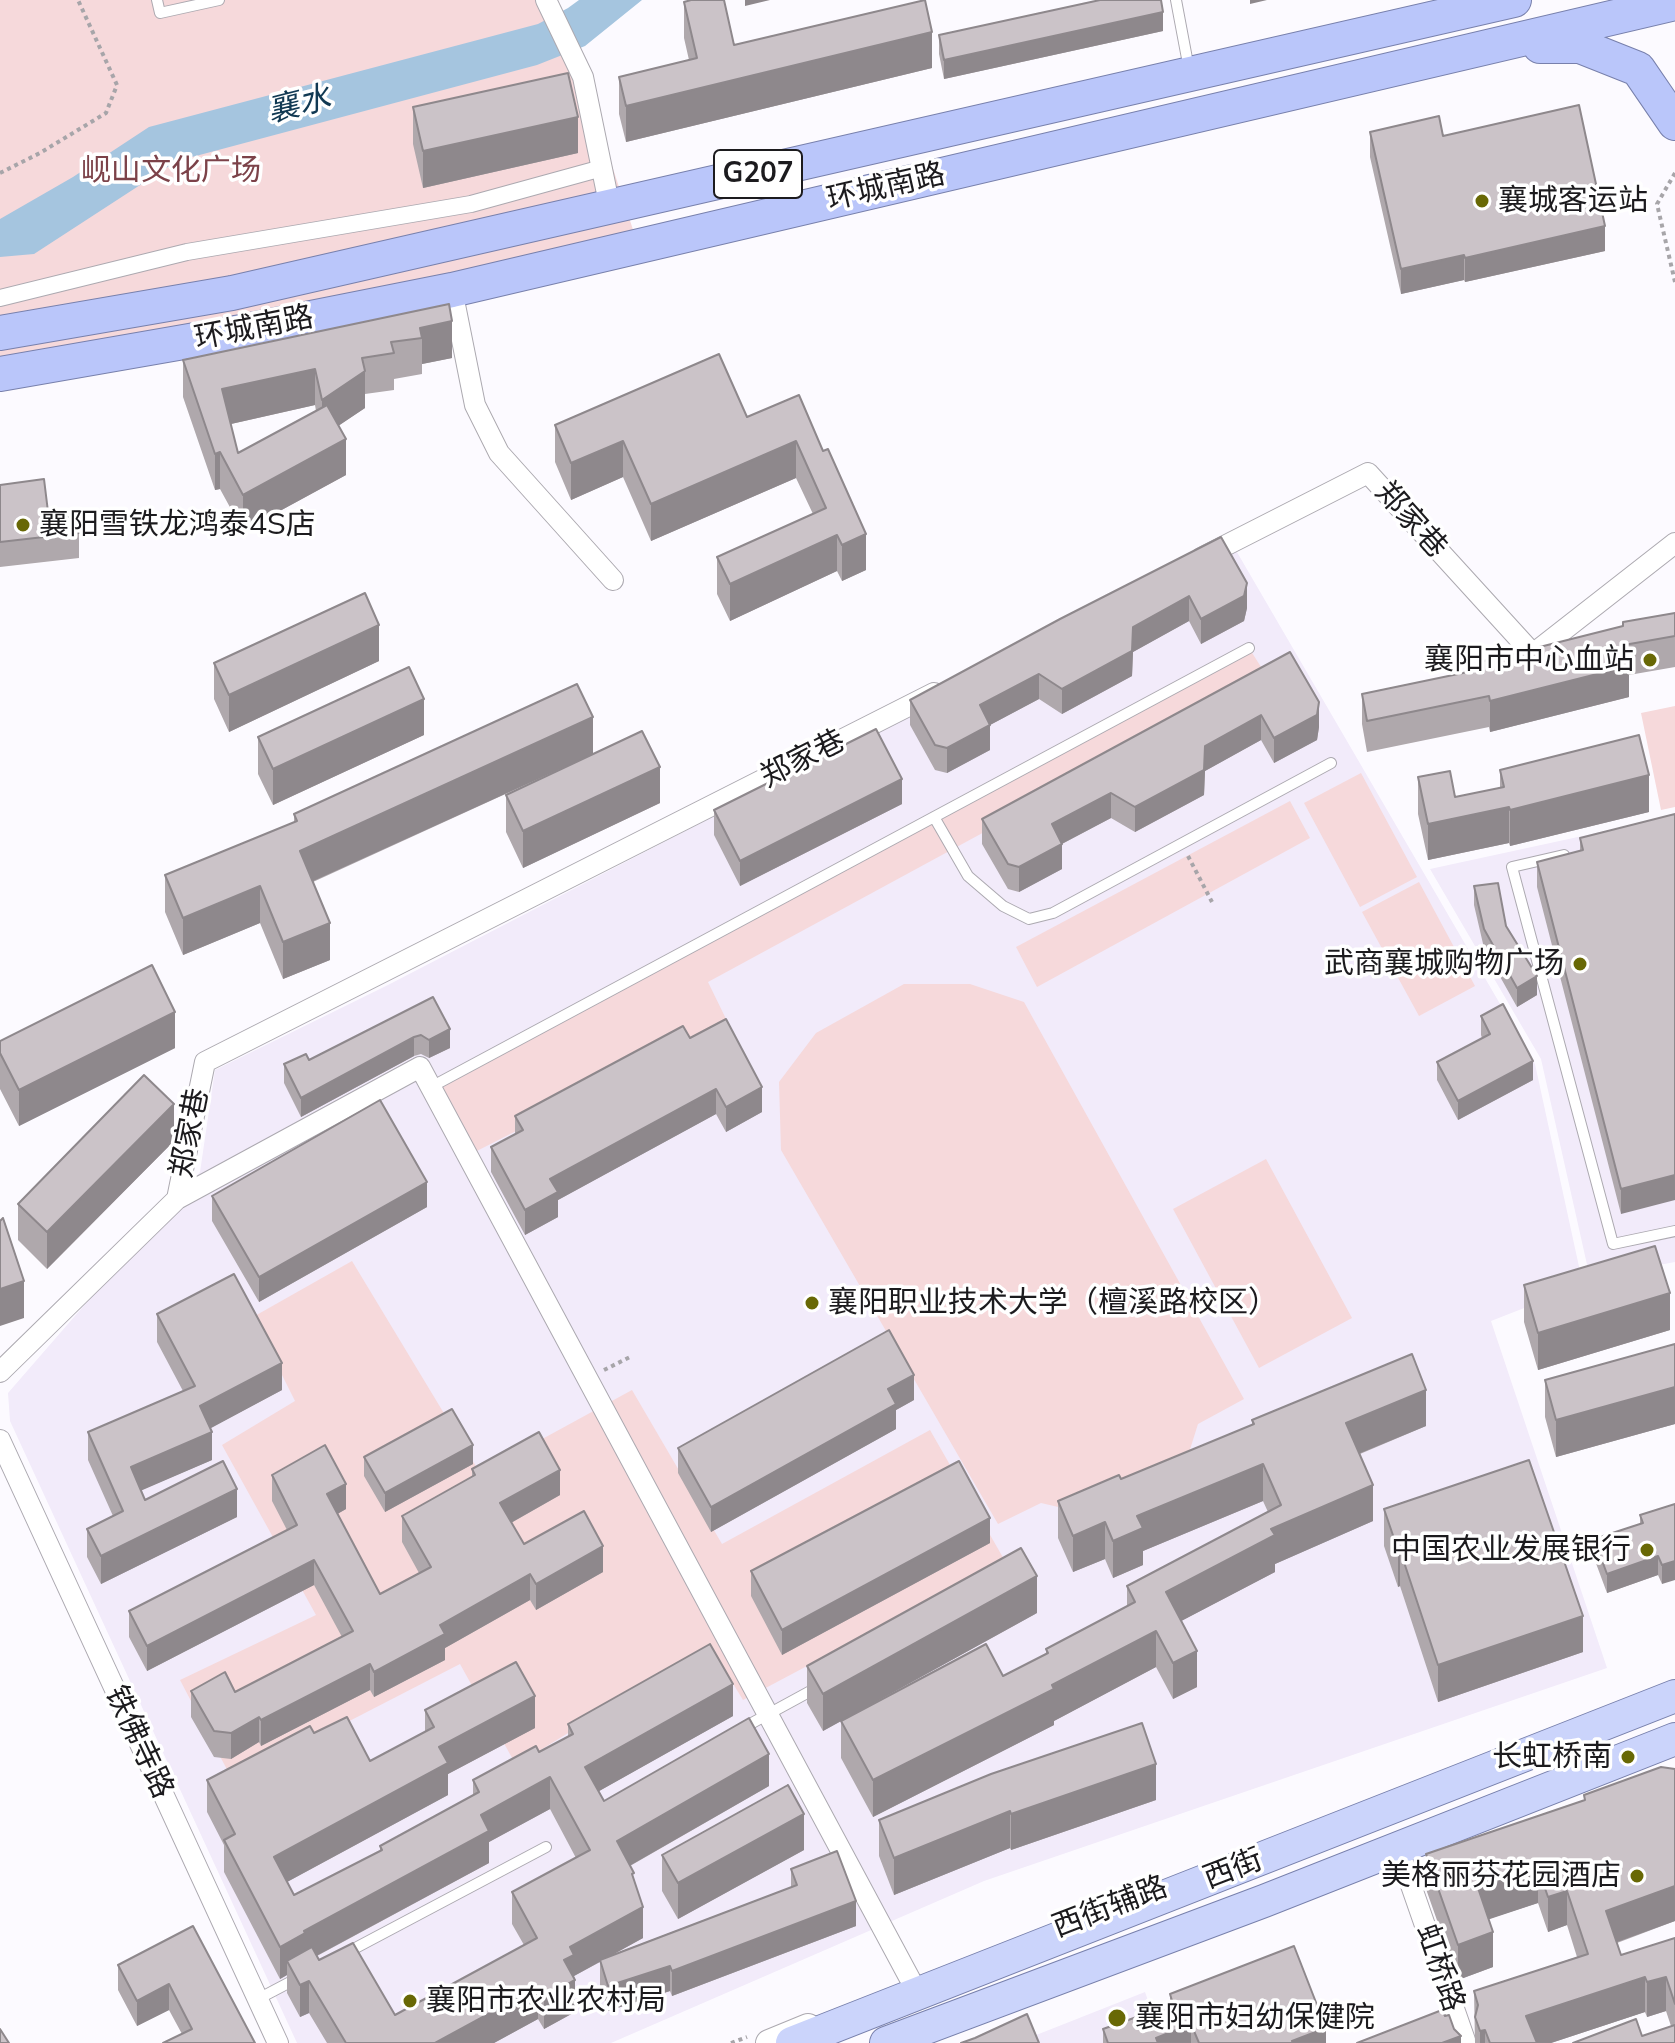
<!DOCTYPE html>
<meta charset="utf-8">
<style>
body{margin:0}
canvas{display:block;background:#fcfaff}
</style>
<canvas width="1675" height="2043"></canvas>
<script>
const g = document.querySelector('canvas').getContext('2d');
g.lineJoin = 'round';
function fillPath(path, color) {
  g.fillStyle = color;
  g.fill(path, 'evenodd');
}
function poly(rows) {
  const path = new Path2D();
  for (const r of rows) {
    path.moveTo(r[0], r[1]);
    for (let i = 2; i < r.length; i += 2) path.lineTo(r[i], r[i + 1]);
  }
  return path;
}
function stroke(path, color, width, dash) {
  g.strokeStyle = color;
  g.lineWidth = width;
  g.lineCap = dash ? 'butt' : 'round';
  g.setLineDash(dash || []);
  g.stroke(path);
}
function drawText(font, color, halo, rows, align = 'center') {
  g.font = font + ' Mulish,"Noto Sans SC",sans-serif';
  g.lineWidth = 7;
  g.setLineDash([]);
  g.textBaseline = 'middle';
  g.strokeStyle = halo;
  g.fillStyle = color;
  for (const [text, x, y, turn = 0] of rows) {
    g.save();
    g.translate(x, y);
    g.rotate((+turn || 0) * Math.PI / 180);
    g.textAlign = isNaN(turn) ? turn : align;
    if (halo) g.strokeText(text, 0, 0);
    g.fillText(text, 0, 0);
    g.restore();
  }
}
fillPath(poly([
 [1234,547,1535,1064,1583,1285,1491,1321,1607,1668,984,1881,611,2043,297,2043,10,1421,8,1393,200,1172,215,1070,388,985],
 [1675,816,1675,1262,1590,1278,1541,1059,1430,869],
 [1145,1992,1163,2043,1016,2043]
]), '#f2ebfa');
fillPath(poly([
 [0,0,546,0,583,77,638,245,0,374],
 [1249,648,1268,678,708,982,728,1023,467,1156,431,1087],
 [1675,706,1675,807,1661,810,1641,713],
 [1361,773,1417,877,1360,907,1304,803],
 [1290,801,1310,838,1037,987,1016,947],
 [1419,882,1475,986,1419,1016,1362,912],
 [904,984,970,984,1024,1002,1244,1399,1198,1424,1187,1459,1084,1513,1041,1503,998,1524,781,1150,779,1082,816,1033],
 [1266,1159,1352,1318,1259,1368,1173,1209],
 [352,1261,480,1473,632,1390,722,1544,930,1430,1005,1561,743,1700,710,1646,516,1765,460,1664,233,1781,180,1680,316,1615,222,1445,295,1401,253,1317]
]), '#f6d9db');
fillPath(poly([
 [579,0,642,0,585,46,537,65,177,161,34,254,0,257,0,219,73,177,149,127,538,24,568,8]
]), '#a5c5df');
const service = poly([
 [157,0,160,13,219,0],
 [1176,0,1189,69],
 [934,817,968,876,1003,906,1029,919,1053,913,1331,763],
 [1564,855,1512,867,1613,1244,1675,1231],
 [431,1087,1249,648],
 [741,1729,818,1687],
 [346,1953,546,1847],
 [258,1999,296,1979]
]);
const pedestrian = poly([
 [0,298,187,252,471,204,602,168]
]);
const minor = poly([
 [546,0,583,77,610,208],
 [452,290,475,405,499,453,613,580],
 [1201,558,1368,473,1533,654,1675,543],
 [177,1199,420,1067,917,1992],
 [0,1372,177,1199,205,1062,934,693],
 [0,1440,278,2043],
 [1398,1848,1466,2043]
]);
const tertiary = poly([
 [769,2043,808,2027]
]);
const primary = poly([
 [792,2043,1675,1696],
 [886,2043,1264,1901,1675,1739]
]);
const trunk = poly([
 [1540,46,1580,46,1638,69,1675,123],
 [0,333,232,293,1514,0],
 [0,374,241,332,452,290,1675,3]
]);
stroke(service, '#aca9b0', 12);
stroke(pedestrian, '#aca9b0', 18);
stroke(minor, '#aca9b0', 22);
stroke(tertiary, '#aca9b0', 28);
stroke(primary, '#7880ac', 34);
stroke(trunk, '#7880ac', 36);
stroke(poly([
 [0,173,40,153,106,113,117,85,78,0],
 [1675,173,1657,204,1675,282],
 [1188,856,1212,902],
 [604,1370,630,1357],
 [731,2043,747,2037]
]), '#a7a5a9', 4, [4, 4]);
stroke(service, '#fff', 10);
stroke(pedestrian, '#fff', 16);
stroke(minor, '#fff', 20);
stroke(tertiary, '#fff', 26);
stroke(primary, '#cbd4fb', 32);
stroke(trunk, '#bac6fa', 34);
fillPath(poly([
 [684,2,734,45,932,68,626,142,619,114,619,77,689,60,684,38],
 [1163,31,944,79,939,54,939,35],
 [413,107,578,153,423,188,413,144],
 [1370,132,1443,136,1605,251,1465,282,1464,280,1401,294,1370,157],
 [449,304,452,358,422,364,422,374,394,379,394,390,365,394,365,408,339,425,346,475,243,531,220,489,215,490,183,397,183,360],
 [315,405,316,411,238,453,231,424],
 [799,395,866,570,842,581,837,571,730,621,717,594,717,557,813,514,796,478,651,541,623,477,571,500,555,462,555,425,747,417],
 [0,485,49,520,79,533,79,558,0,567],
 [1221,537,1247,608,1244,621,1201,644,1189,621,1133,652,1132,676,1062,714,1039,699,990,725,990,750,947,773,935,770,910,725,910,700],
 [1675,636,1675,667,1629,675,1629,697,1490,732,1489,727,1367,752,1362,724,1362,694,1480,670,1480,662],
 [1290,652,1319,727,1317,740,1274,763,1261,740,1205,771,1204,795,1135,832,1111,818,1062,844,1062,869,1019,892,1008,889,982,844,982,819],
 [379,661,229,732,214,699,214,663],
 [424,735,273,805,258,774,258,737],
 [593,754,313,882,330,960,283,979,260,923,183,955,165,912,165,875,294,822,294,814],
 [1500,770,1649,812,1510,846,1509,843,1428,860,1418,814,1418,777,1455,797,1500,788],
 [506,795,660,803,523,868,506,832],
 [902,804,740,886,714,835,714,810],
 [1675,814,1621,1214,1537,887,1537,862,1580,851,1580,838],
 [1474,886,1506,926,1537,995,1517,1007,1484,948,1474,905],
 [433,997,450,1048,429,1058,421,1054,414,1056,301,1117,284,1083,284,1064,309,1060],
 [1481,1016,1533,1080,1458,1120,1437,1080,1437,1062,1482,1038,1481,1035],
 [690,1038,762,1112,726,1132,716,1114,558,1200,558,1217,525,1235,491,1172,491,1147,515,1134,515,1116],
 [0,1041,175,1048,19,1126,0,1089],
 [174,1141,47,1269,18,1240,18,1204],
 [212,1196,427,1207,259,1302,212,1221],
 [1524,1285,1670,1330,1538,1370,1524,1322],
 [157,1314,282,1390,210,1428,212,1460,141,1490,145,1500,237,1517,101,1584,87,1557,87,1529,113,1516,88,1460,88,1432,183,1391,157,1342],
 [1675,1344,1675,1424,1556,1457,1545,1417,1545,1380],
 [914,1400,896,1410,896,1429,711,1532,678,1473,678,1448],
 [1252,1420,1426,1426,1360,1454,1373,1521,1275,1564,1275,1572,1181,1621,1197,1687,1173,1699,1156,1667,1054,1721,1054,1725,873,1817,841,1758,841,1721,1003,1676,1046,1654,1046,1649,1127,1606,1127,1586,1268,1512,1263,1501,1143,1551,1143,1565,1113,1578,1105,1559,1073,1572,1058,1538,1058,1501,1121,1479,1252,1425],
 [364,1457,473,1464,385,1512,364,1476],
 [472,1469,560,1495,511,1523,524,1544,603,1572,536,1610,530,1600,445,1648,445,1660,374,1697,370,1690,261,1746,259,1742,231,1759,214,1757,191,1717,191,1691,235,1692,342,1637,314,1585,147,1671,129,1637,129,1611,287,1530,272,1501,272,1475,346,1509,337,1514,380,1594,419,1573,402,1542,402,1516,472,1477],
 [1675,1504,1662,1584,1658,1575,1607,1593,1594,1558,1594,1539,1640,1524,1640,1515],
 [1384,1509,1583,1652,1438,1702,1400,1586,1398,1587,1384,1546],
 [990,1543,782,1655,751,1596,751,1571],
 [1037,1613,823,1731,807,1703,807,1666],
 [425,1710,535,1728,448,1774,448,1795,287,1882,294,1895,380,1851,380,1846,473,1796,473,1780,539,1752,568,1737,568,1724,733,1716,599,1791,604,1801,769,1786,630,1866,634,1881,643,1938,614,1954,791,1887,791,1869,856,1926,672,1996,670,1991,608,2011,600,1985,600,1962,574,1976,575,2012,544,2029,538,2019,494,2043,327,2043,309,2013,300,2017,287,1993,287,1975,280,1979,224,1872,224,1845,207,1812,207,1780,314,1733,370,1761,425,1732],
 [550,1809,576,1858,512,1892,512,1924,524,1945,395,2015,319,1960,317,1956,489,1863,489,1842],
 [1675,1769,1675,1921,1617,1943,1621,1955,1675,1938,1675,2043,1642,2036,1671,2026,1666,2011,1647,2017,1645,2012,1551,2043,1475,2043,1474,1991,1577,1957,1567,1925,1548,1932,1538,1903,1488,1919,1493,1967,1458,1980,1426,1889,1426,1854,1584,1801,1584,1795],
 [1156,1800,1011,1850,1010,1848,894,1895,879,1856,879,1820],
 [804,1850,678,1919,662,1891,662,1855],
 [193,1926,255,2043,182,2034,169,2010,137,2026,118,1990,118,1965],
 [1170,1994,1326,2043,1103,2043,1103,2029,1170,2005]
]), '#afa8ac');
fillPath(poly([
 [745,0,770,0,745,6],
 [1250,0,1267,0,1250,4],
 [1163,12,1163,31,944,79,944,60],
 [932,32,932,68,626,142,626,106],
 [578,117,578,153,423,188,423,151],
 [1605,226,1605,251,1465,282,1465,258],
 [1464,255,1464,280,1401,294,1401,269],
 [452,321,452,358,422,364,422,338,420,328],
 [315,369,315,405,222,426,222,389],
 [365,371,365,408,322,437,322,400],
 [346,439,346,475,243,531,243,495],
 [623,441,623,477,571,500,571,463],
 [796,441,796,478,651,541,651,504],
 [220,452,220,489,215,490,215,454],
 [866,534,866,570,842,581,842,545],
 [837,535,837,571,730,621,730,584],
 [1247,583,1247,608,1244,621,1201,644,1201,619],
 [1189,596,1189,621,1133,652,1132,676,1062,714,1062,689,1133,627],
 [379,625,379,661,229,732,229,695],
 [1629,666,1629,697,1490,732,1490,701],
 [1039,674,1039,699,990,725,990,750,947,773,947,748,980,705],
 [424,699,424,735,273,805,273,769],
 [1319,702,1319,727,1317,740,1274,763,1274,738],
 [1261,715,1261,740,1205,771,1204,795,1135,832,1135,807,1205,746],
 [593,717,593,754,300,887,300,851],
 [660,767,660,803,523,868,523,831],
 [1649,775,1649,812,1510,846,1510,810],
 [902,779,902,804,740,886,740,861],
 [1111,793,1111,818,1052,849,1052,824],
 [1509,807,1509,843,1428,860,1428,824],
 [1062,844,1062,869,1019,892,1019,867],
 [260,886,260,923,183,955,183,918],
 [330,923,330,960,283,979,283,942],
 [1537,976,1537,995,1517,1007,1517,988],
 [175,1012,175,1048,19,1126,19,1090],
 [450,1029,450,1048,429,1058,429,1040],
 [414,1037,414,1056,301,1117,301,1098],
 [1533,1061,1533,1080,1458,1120,1458,1101],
 [762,1087,762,1112,726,1132,726,1107],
 [716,1089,716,1114,558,1200,558,1217,525,1235,525,1210,550,1179],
 [174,1104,174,1141,47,1269,47,1232],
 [1675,1175,1675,1200,1621,1214,1621,1189],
 [427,1182,427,1207,259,1302,259,1277],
 [24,1281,24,1318,0,1326,0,1289],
 [1670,1293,1670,1330,1538,1370,1538,1333],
 [282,1363,282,1390,200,1434,200,1406],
 [914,1375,914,1400,896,1410,896,1429,711,1532,711,1507,888,1389],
 [1675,1387,1675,1424,1556,1457,1556,1420],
 [1426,1390,1426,1426,1346,1459,1346,1423],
 [212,1432,212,1460,131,1495,131,1467],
 [473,1445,473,1464,385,1512,385,1493],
 [1263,1464,1263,1501,1143,1551,1143,1565,1113,1578,1113,1541,1137,1516],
 [560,1470,560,1495,500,1529,500,1503],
 [346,1484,346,1509,327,1520,327,1494],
 [1373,1485,1373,1521,1275,1564,1275,1572,1166,1629,1166,1592,1271,1529],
 [237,1489,237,1517,101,1584,101,1556],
 [990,1518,990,1543,782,1655,782,1630],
 [1105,1522,1105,1559,1073,1572,1073,1536],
 [603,1546,603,1572,536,1610,536,1584],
 [1398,1550,1400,1550,1400,1586,1398,1587],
 [1658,1556,1658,1575,1607,1593,1607,1574],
 [314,1560,314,1585,147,1671,147,1646],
 [1675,1561,1675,1580,1662,1584,1662,1565],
 [530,1574,530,1600,445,1648,445,1660,374,1697,374,1672,440,1625],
 [1037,1576,1037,1613,823,1731,823,1694],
 [1583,1616,1583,1652,1438,1702,1438,1665],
 [1156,1631,1156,1667,1054,1721,1054,1725,873,1817,873,1780],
 [1197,1651,1197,1687,1173,1699,1173,1663],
 [370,1664,370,1690,261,1746,261,1720],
 [733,1684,733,1716,585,1799,585,1767],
 [535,1696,535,1728,448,1774,448,1795,274,1889,274,1857,439,1747],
 [259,1717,259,1742,231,1759,231,1733],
 [769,1754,769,1786,617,1873,617,1841],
 [1156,1764,1156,1800,1011,1850,1011,1814],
 [550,1777,550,1809,489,1842,489,1863,305,1962,287,1961,287,1975,280,1979,280,1947,481,1815],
 [1010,1811,1010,1848,894,1895,894,1858],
 [804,1814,804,1850,678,1919,678,1883],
 [1538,1868,1538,1903,1478,1923,1478,1888],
 [1675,1886,1675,1921,1606,1946,1606,1911],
 [1567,1891,1567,1925,1548,1932,1548,1897],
 [856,1901,856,1926,672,1996,672,1971],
 [643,1907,643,1938,574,1976,575,1980,575,2012,544,2029,544,1997,564,1960,570,1947],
 [1493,1932,1493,1967,1458,1980,1458,1945],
 [670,1966,670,1991,608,2011,608,1986],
 [1645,1977,1645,2012,1551,2043,1526,2043,1526,2016],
 [1666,1977,1666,2011,1647,2017,1647,1982],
 [309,1981,309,2013,300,2017,300,1985],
 [169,1984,169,2010,137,2026,137,2001],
 [538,1987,538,2019,494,2043,435,2043],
 [1191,2024,1191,2043,1156,2043,1156,2038],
 [1326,2028,1326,2043,1292,2043,1292,2041],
 [1485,2030,1485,2043,1480,2043,1480,2031],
 [1461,2036,1461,2043,1442,2043]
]), '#8e888c');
const building = poly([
 [691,0,724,0,734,45,925,0,932,32,626,106,619,77,697,58,684,2,691,0],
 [1100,0,1161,0,1163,12,944,60,939,35,1100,0],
 [568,73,578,117,423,151,413,107,568,73],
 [1579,105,1605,226,1465,258,1464,255,1401,269,1370,132,1439,116,1443,136,1579,105],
 [449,304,452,321,420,328,422,338,391,342,394,353,362,358,365,371,322,400,315,369,222,389,238,453,327,405,346,439,243,495,220,452,215,454,183,360,449,304],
 [719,354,747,417,799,395,823,451,828,449,866,534,842,545,837,535,730,584,717,557,826,508,796,441,651,504,623,441,571,463,555,425,719,354],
 [44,479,49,520,77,516,79,533,0,542,0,485,44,479],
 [1221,537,1247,583,1244,596,1201,619,1189,596,1133,627,1132,651,1062,689,1039,674,980,705,990,725,947,748,935,745,910,700,1060,619,1221,537],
 [365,593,379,625,229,695,214,663,365,593],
 [1675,613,1675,636,1624,645,1629,666,1490,701,1489,696,1367,721,1362,694,1482,669,1480,662,1623,626,1623,622,1675,613],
 [1290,652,1319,702,1317,715,1274,738,1261,715,1205,746,1204,770,1135,807,1111,793,1052,824,1062,844,1019,867,1008,864,982,819,1290,652],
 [409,667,424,699,273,769,258,737,409,667],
 [577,684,593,717,300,851,330,923,283,942,260,886,183,918,165,875,297,821,294,814,577,684],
 [876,729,902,779,740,861,714,810,876,729],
 [642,731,660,767,523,831,506,795,642,731],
 [1639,735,1649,775,1510,810,1509,807,1428,824,1418,777,1450,771,1455,797,1504,787,1500,770,1639,735],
 [1675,814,1675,1175,1621,1189,1537,862,1583,850,1580,838,1675,814],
 [1498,883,1506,926,1537,976,1517,988,1484,929,1474,886,1498,883],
 [152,965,175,1012,19,1090,0,1053,0,1041,152,965],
 [433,997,450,1029,429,1040,421,1035,414,1037,301,1098,284,1064,306,1054,309,1060,433,997],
 [1503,1004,1533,1061,1458,1101,1437,1062,1490,1034,1481,1016,1503,1004],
 [726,1019,762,1087,726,1107,716,1089,550,1179,558,1192,525,1210,491,1147,523,1130,515,1116,683,1026,690,1038,726,1019],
 [144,1075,174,1104,47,1232,18,1204,144,1075],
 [380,1100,427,1182,259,1277,212,1196,380,1100],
 [3,1218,24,1281,0,1289,0,1221,3,1218],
 [1655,1246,1670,1293,1538,1333,1524,1285,1655,1246],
 [234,1274,282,1363,200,1406,212,1432,131,1467,145,1500,223,1461,237,1489,101,1556,87,1529,123,1511,88,1432,195,1386,157,1314,234,1274],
 [889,1330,914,1375,888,1389,896,1404,711,1507,678,1448,889,1330],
 [1675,1344,1675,1387,1556,1420,1545,1380,1675,1344],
 [1412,1354,1426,1390,1346,1423,1373,1485,1271,1529,1275,1535,1166,1592,1197,1651,1173,1663,1156,1631,1052,1685,1054,1689,873,1780,841,1721,986,1644,1003,1676,1048,1653,1046,1649,1135,1602,1127,1586,1281,1505,1263,1464,1137,1516,1143,1528,1113,1541,1105,1522,1073,1536,1058,1501,1119,1475,1121,1479,1254,1424,1252,1420,1412,1354],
 [452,1409,473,1445,385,1493,364,1457,452,1409],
 [539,1432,560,1470,500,1503,524,1544,584,1511,603,1546,536,1584,530,1574,440,1625,445,1634,374,1672,370,1664,261,1720,259,1717,231,1733,214,1731,191,1691,225,1672,235,1692,353,1631,314,1560,147,1646,129,1611,297,1525,272,1475,325,1445,346,1484,327,1494,380,1594,431,1567,402,1516,475,1475,472,1469,539,1432],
 [1529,1460,1583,1616,1438,1665,1400,1550,1398,1550,1384,1509,1529,1460],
 [959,1461,990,1518,782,1630,751,1571,959,1461],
 [1675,1505,1675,1561,1662,1565,1658,1556,1607,1574,1594,1539,1643,1523,1640,1515,1675,1504,1675,1505],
 [1021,1548,1037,1576,823,1694,807,1666,1021,1548],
 [710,1644,733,1684,585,1767,604,1801,749,1718,769,1754,617,1841,634,1873,632,1874,643,1907,570,1947,574,1955,564,1960,575,1980,544,1997,538,1987,435,2043,346,2043,309,1981,300,1985,287,1961,312,1947,319,1960,353,1943,395,2015,537,1938,512,1892,590,1850,550,1777,481,1815,489,1831,304,1931,305,1933,280,1947,224,1840,235,1834,207,1780,310,1726,314,1733,347,1717,370,1761,434,1727,425,1710,516,1662,535,1696,439,1747,448,1763,274,1857,294,1895,382,1850,380,1846,479,1792,473,1780,536,1746,539,1752,573,1734,568,1724,710,1644],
 [1142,1723,1156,1764,1011,1814,1010,1811,894,1858,879,1820,991,1774,1142,1723],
 [1661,1767,1675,1769,1675,1886,1606,1911,1621,1955,1675,1938,1675,2004,1666,1977,1647,1982,1645,1977,1526,2016,1537,2043,1490,2043,1485,2030,1480,2031,1475,2017,1478,2005,1474,1991,1588,1954,1567,1891,1548,1897,1538,1868,1478,1888,1493,1932,1458,1945,1426,1854,1585,1800,1584,1795,1661,1767],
 [788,1785,804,1814,678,1883,662,1855,788,1785],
 [837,1851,856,1901,672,1971,670,1966,608,1986,600,1960,797,1885,791,1869,837,1851],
 [193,1926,255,2043,163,2043,192,2029,169,1984,137,2001,118,1965,193,1926],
 [1294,1946,1326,2028,1292,2041,1293,2043,1199,2043,1191,2024,1156,2038,1158,2043,1108,2043,1103,2029,1173,2004,1170,1994,1294,1946],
 [1442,2010,1445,2016,1449,2015,1454,2029,1461,2036,1442,2043,1357,2043,1442,2010],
 [1027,2014,1039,2043,961,2043,975,2038,1027,2014],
 [1636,2019,1642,2036,1675,2025,1675,2043,1573,2043,1636,2019],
 [0,2029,9,2043,0,2043,0,2029]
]);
fillPath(building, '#cbc3c8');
stroke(building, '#8e888c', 2);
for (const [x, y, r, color] of [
 [1482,201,8,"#686805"],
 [23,525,8,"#686805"],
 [1650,660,8,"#686805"],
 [1580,964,8,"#686805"],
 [812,1303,8,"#686805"],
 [1647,1550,8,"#686805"],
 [1628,1757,8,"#686805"],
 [1637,1876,8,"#686805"],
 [410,2001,8,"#686805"],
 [1117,2018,10,"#686805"]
]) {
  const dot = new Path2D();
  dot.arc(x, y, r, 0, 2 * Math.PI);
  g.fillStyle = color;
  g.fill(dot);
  stroke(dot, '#fff', 3);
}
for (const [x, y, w] of [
 [758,174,88]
]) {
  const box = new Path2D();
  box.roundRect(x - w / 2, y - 24, w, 48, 6);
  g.fillStyle = '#fff';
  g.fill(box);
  stroke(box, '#1c1b1e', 2);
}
drawText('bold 28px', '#1c1b1e', null, [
 ["G207",758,174]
]);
drawText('30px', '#7c4249', '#fff', [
 ["岘山文化广场",171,171]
]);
drawText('30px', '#1c1b1e', '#fff', [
 ["环城南路",886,187,-13],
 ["环城南路",254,328,-11],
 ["郑家巷",1411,520,48],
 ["郑家巷",803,759,-27],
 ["郑家巷",190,1133,-79],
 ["铁佛寺路",139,1742,65],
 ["西街",1233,1869,-21],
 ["西街辅路",1110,1907,-21],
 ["虹桥路",1440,1968,71]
]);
drawText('30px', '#1c1b1e', '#fff', [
 ["襄城客运站",1498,201],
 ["襄阳雪铁龙鸿泰4S店",39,525],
 ["襄阳市中心血站",1634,660,"right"],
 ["武商襄城购物广场",1564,964,"right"],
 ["襄阳职业技术大学（檀溪路校区）",828,1303],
 ["中国农业发展银行",1631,1550,"right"],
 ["长虹桥南",1612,1757,"right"],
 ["美格丽芬花园酒店",1621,1876,"right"],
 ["襄阳市农业农村局",426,2001],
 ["襄阳市妇幼保健院",1135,2018]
], 'left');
drawText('italic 32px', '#113953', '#fff', [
 ["襄水",299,105,-14]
]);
</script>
